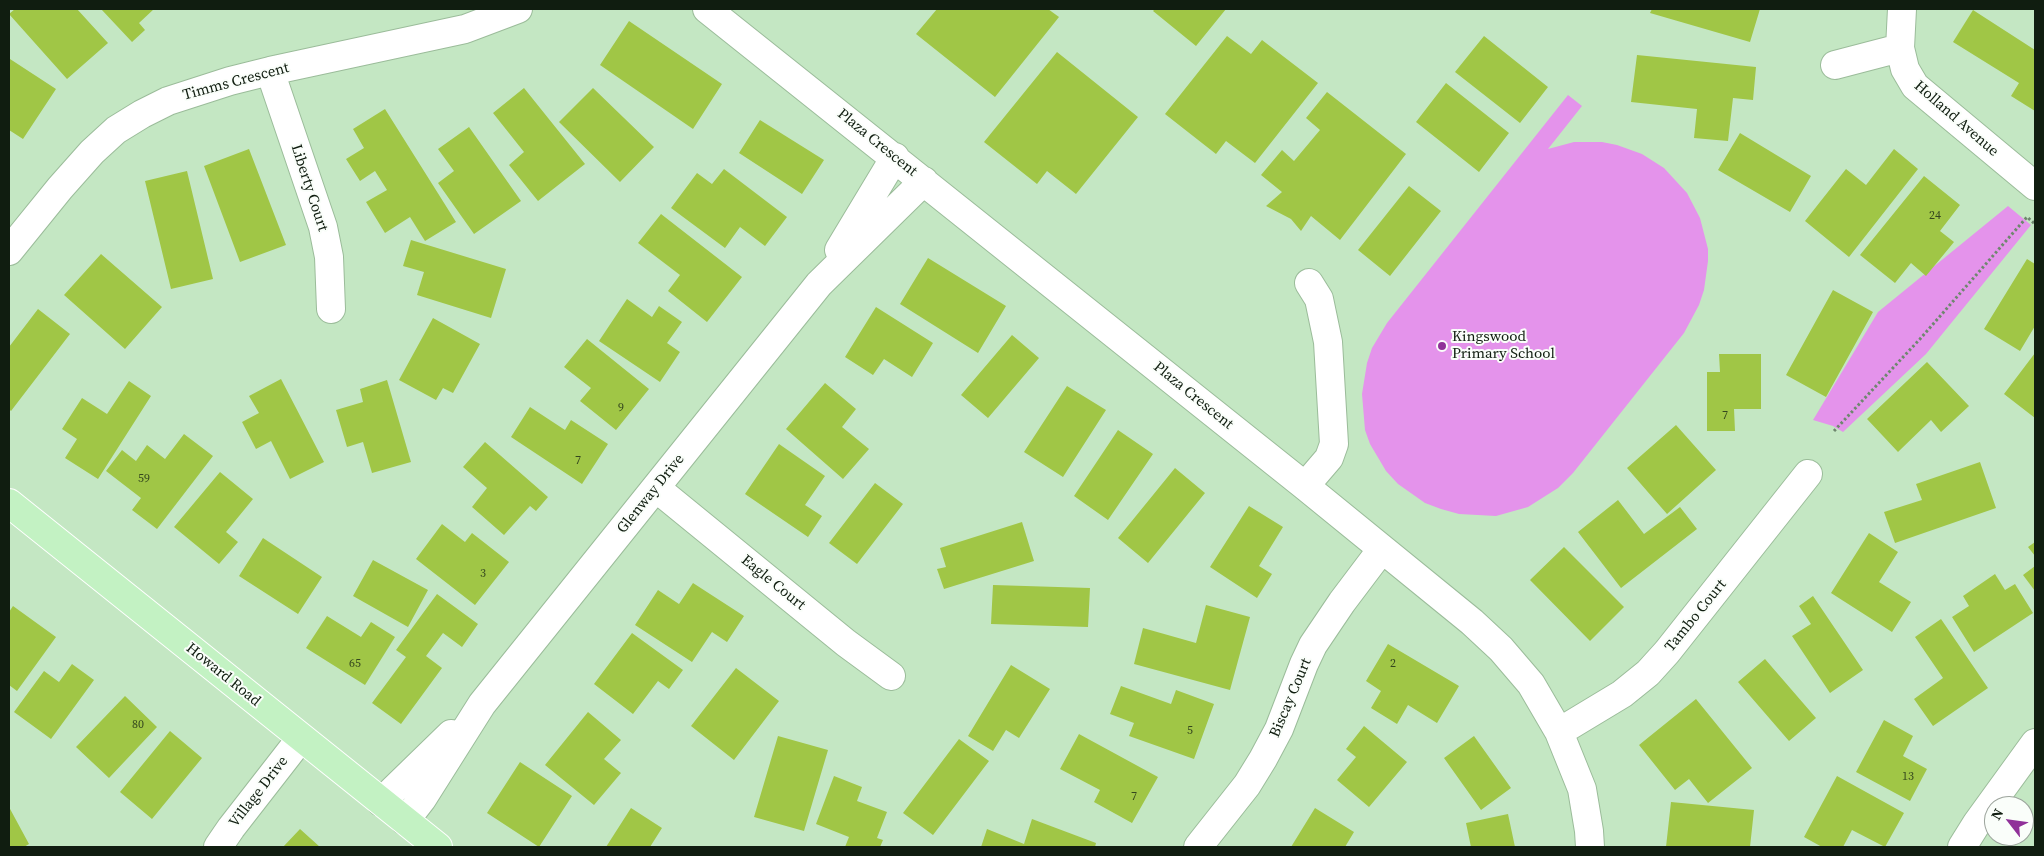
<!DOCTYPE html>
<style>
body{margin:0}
#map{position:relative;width:2044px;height:856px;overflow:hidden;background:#c4e7c3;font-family:"Source Serif 4",serif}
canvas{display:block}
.frame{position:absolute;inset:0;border:10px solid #101d10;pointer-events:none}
.north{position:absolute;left:1984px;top:796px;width:50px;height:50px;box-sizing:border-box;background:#fafefa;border:1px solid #9ca49c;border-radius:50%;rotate:300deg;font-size:14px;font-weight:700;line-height:20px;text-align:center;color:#101d10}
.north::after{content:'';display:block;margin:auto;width:18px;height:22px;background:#903199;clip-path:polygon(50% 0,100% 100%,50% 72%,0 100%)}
</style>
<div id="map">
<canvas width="2044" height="856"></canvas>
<div class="frame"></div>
<div class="north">N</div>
</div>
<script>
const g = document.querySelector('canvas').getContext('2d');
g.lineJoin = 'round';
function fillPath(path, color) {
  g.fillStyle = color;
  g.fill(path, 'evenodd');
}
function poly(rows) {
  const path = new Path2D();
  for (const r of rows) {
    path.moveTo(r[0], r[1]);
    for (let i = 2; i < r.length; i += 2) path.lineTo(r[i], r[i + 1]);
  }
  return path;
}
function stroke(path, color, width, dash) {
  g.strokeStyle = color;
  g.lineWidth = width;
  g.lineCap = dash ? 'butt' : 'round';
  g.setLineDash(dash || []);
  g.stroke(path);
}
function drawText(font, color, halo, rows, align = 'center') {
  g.font = font + ' "Source Serif 4",serif';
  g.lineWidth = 4;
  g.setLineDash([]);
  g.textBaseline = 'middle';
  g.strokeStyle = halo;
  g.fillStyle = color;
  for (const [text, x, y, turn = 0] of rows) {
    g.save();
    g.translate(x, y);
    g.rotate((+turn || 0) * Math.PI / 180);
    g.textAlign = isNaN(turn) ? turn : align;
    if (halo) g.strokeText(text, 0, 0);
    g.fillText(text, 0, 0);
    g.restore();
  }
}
fillPath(poly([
 [1568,95,1582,106,1548,149,1574,142,1602,142,1617,145,1642,154,1664,168,1687,193,1700,218,1708,249,1708,261,1704,290,1699,305,1684,333,1573,473,1558,488,1528,507,1496,516,1459,514,1441,509,1425,503,1398,484,1386,471,1370,444,1365,430,1362,394,1367,363,1372,348,1387,323],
 [2008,206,2031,225,1926,354,1843,432,1833,426,1813,420,1878,312]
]), '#e493eb');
fillPath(poly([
 [15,9,77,9,108,43,67,79,9,14],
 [101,9,154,9,139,23,145,30,132,42],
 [937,9,1048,9,1059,17,995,97,916,34],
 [1155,9,1226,9,1196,46,1153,11],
 [1652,9,1760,9,1750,42,1650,13],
 [1973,10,2035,50,2035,111,2011,96,2019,83,1953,42],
 [629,21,722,84,693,129,600,65],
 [1227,36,1251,54,1262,40,1318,83,1255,163,1226,141,1216,154,1165,114],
 [1484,36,1548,87,1520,123,1455,72],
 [1057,52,1138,117,1076,194,1047,171,1037,184,984,142],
 [1637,55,1756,67,1753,100,1733,98,1728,141,1694,138,1697,109,1631,102],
 [10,59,56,89,23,139,9,130],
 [1446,83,1509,133,1479,172,1416,122],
 [524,88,585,164,538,201,509,165,524,152,493,113],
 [593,88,654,147,620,182,559,122],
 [1327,92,1406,154,1340,240,1311,216,1301,231,1291,219,1266,206,1282,192,1261,175,1282,150,1294,161,1320,130,1306,118],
 [385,109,456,222,425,241,410,217,385,233,366,202,387,190,375,171,360,181,346,159,364,148,353,129],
 [760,120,824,160,802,194,739,153],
 [469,127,521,201,474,234,438,183,454,171,438,149],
 [1740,133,1811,176,1790,212,1718,170],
 [249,149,286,245,240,262,204,166],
 [1894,149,1918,169,1849,257,1805,221,1846,169,1866,185],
 [724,169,787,217,765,246,740,227,725,248,671,208,697,173,712,184],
 [187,171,213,279,171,289,145,181],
 [1924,176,1960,205,1940,231,1954,242,1926,276,1911,263,1895,283,1860,255],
 [1409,186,1441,211,1390,276,1358,250],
 [661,214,742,277,707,322,668,291,680,275,638,243],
 [411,240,506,269,491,318,417,295,424,272,403,266],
 [101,254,162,307,125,349,64,295],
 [928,258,1006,306,978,353,900,304],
 [2027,259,2035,264,2035,326,2020,351,1984,329],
 [1833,290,1873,312,1826,397,1786,375],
 [627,299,652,317,659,306,682,322,667,343,680,352,660,382,599,341],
 [876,307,933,343,912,377,884,359,873,375,845,357],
 [38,309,70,334,11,411,9,409,9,347],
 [433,318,480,344,453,393,443,388,436,400,399,380],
 [1012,335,1039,358,988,418,961,395],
 [587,339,649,389,616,430,580,401,591,388,564,367],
 [2035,353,2035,418,2004,394],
 [1719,354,1761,354,1761,409,1734,409,1735,431,1707,431,1707,372,1720,372],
 [1927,362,1969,406,1941,432,1931,420,1898,452,1867,419],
 [281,379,324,462,290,479,271,441,256,449,242,422,259,413,249,396],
 [387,380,411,462,372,473,363,442,347,447,336,410,363,402,360,389],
 [129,381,151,396,98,479,65,458,77,439,62,429,82,398,107,414],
 [825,383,856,409,842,427,869,449,843,479,786,429],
 [1067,386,1106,410,1063,477,1024,452],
 [530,407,565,430,571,420,608,444,582,484,511,437],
 [1676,425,1716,470,1667,514,1627,468],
 [1118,430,1153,454,1108,520,1074,496],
 [184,434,213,456,157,529,132,510,141,498,106,471,122,450,136,461,147,445,165,459],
 [485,442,548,497,536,511,530,506,504,535,472,507,487,488,463,467],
 [779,444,825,476,805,505,822,516,808,537,745,494],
 [1980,462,1996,508,1895,543,1884,512,1922,500,1916,484],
 [1175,468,1205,493,1148,563,1118,538],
 [220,472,253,499,226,532,238,542,219,564,174,527],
 [875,483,903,504,857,564,829,543],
 [1618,500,1644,534,1680,507,1697,529,1621,588,1578,532],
 [1249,506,1283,527,1259,566,1272,574,1257,598,1210,567],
 [1022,522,1034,561,944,589,937,569,946,567,940,548],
 [442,524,465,542,472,533,509,562,475,605,416,559],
 [1869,533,1898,552,1879,582,1911,602,1892,632,1831,593],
 [263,538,322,577,298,614,239,576],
 [2035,542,2035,556,2028,547],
 [1564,547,1624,607,1590,641,1530,580],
 [373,560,428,590,408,627,353,596],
 [2035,566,2035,591,2023,575],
 [1995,574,2005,590,2015,584,2033,613,1974,652,1952,617,1969,606,1963,596],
 [693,583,744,616,727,642,712,632,692,662,635,625,658,590,679,604],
 [993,585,1090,588,1088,627,991,624],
 [437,594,478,624,462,647,443,633,426,656,442,668,401,724,372,703,406,657,396,650],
 [1813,596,1863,670,1830,693,1792,636,1811,624,1799,606],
 [1206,605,1250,617,1230,690,1134,664,1143,628,1196,643],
 [13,606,56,637,17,691,9,685,9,612],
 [327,616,361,637,371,622,395,637,365,685,306,648],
 [1941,619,1988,688,1933,726,1914,699,1943,678,1915,637],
 [632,633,683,670,669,689,658,681,633,714,594,684],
 [1388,644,1459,686,1437,723,1408,705,1397,724,1371,708,1381,691,1366,681],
 [1765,659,1816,718,1789,741,1738,682],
 [72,664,94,680,51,739,14,712,44,671,59,682],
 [1011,665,1050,689,1019,738,1006,730,993,751,968,736],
 [736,668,779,701,734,760,691,726],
 [1121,686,1171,704,1176,690,1214,704,1194,759,1129,736,1134,723,1110,714],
 [125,696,157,727,109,778,76,747],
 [1696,699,1752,768,1708,803,1689,779,1675,790,1639,745],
 [588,712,621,740,604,759,621,773,594,805,545,765],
 [1884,720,1913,736,1903,756,1927,769,1910,801,1856,772],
 [1364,726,1407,762,1369,807,1337,780,1356,757,1346,749],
 [170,731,202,758,152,819,120,792],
 [1079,734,1158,777,1132,823,1094,802,1100,790,1060,769],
 [778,736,828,750,804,831,754,817],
 [1474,736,1511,788,1481,810,1444,758],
 [959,739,989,761,933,835,903,813],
 [520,762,572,796,539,847,487,813],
 [834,776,862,787,857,801,887,812,877,838,883,840,880,847,845,847,849,837,816,824],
 [1837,776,1904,813,1885,847,1852,830,1843,847,1822,847,1804,837],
 [1671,802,1754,810,1750,847,1666,847],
 [9,807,29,844,24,847,9,847],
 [631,808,662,828,650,847,606,847],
 [1315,808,1354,832,1345,847,1291,847],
 [1508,814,1515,847,1471,847,1466,823],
 [1032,819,1096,843,1095,847,981,847,987,829,1024,844],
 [300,829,320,847,283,847]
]), '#a0c646');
const minor = poly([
 [707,9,1305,486,1472,622,1501,649,1531,684,1559,732,1582,789,1589,831,1590,847],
 [1902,9,1900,48,1905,69,1915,86,2035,186],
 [1835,65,1900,48],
 [270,71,323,227,329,257,331,309],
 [839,250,895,157],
 [9,251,60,188,92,152,116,130,142,114,168,101,230,81,270,71,465,29,518,9],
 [1305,486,1329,458,1334,444,1328,342,1319,299,1309,283],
 [656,488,846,643,891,676],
 [1559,732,1622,694,1648,673,1667,652,1808,474],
 [381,802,451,734],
 [405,821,422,799,482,704,819,284,924,181],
 [218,847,231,828,301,738],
 [1198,847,1247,785,1263,759,1279,729,1304,664,1313,645,1342,602,1382,549],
 [1962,847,1977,823,2035,743]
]);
const major = poly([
 [9,503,438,847]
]);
stroke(minor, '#9bbc9a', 30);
stroke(major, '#fff', 30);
stroke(poly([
 [1834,431,1920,339,2027,217,2035,224]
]), '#6e876e', 3, [2.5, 2.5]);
stroke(minor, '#fff', 28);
stroke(major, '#c3f2c3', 28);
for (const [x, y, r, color] of [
 [1442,346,5,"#903199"]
]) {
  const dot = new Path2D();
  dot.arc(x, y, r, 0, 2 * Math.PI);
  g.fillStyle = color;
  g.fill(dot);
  stroke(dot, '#fafefa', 2);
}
drawText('12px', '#34471e', null, [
 ["24",1935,216],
 ["9",621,408],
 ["7",1725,416],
 ["7",578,461],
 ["59",144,479],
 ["3",483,574],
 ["65",355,664],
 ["2",1393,664],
 ["80",138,725],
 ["5",1190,731],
 ["13",1908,777],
 ["7",1134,797]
]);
drawText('15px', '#101d10', '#fafefa', [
 ["Timms Crescent",236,82,-15],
 ["Holland Avenue",1956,119,41],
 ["Plaza Crescent",877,143,39],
 ["Liberty Court",309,188,72],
 ["Plaza Crescent",1193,396,39],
 ["Glenway Drive",651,494,-51],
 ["Eagle Court",773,583,39],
 ["Tambo Court",1696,616,-51],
 ["Howard Road",223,675,39],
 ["Biscay Court",1291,698,-67],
 ["Village Drive",259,792,-52]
]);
drawText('15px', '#101d10', '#fafefa', [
 ["Kingswood",1452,337],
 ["Primary School",1452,354]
], 'left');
</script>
